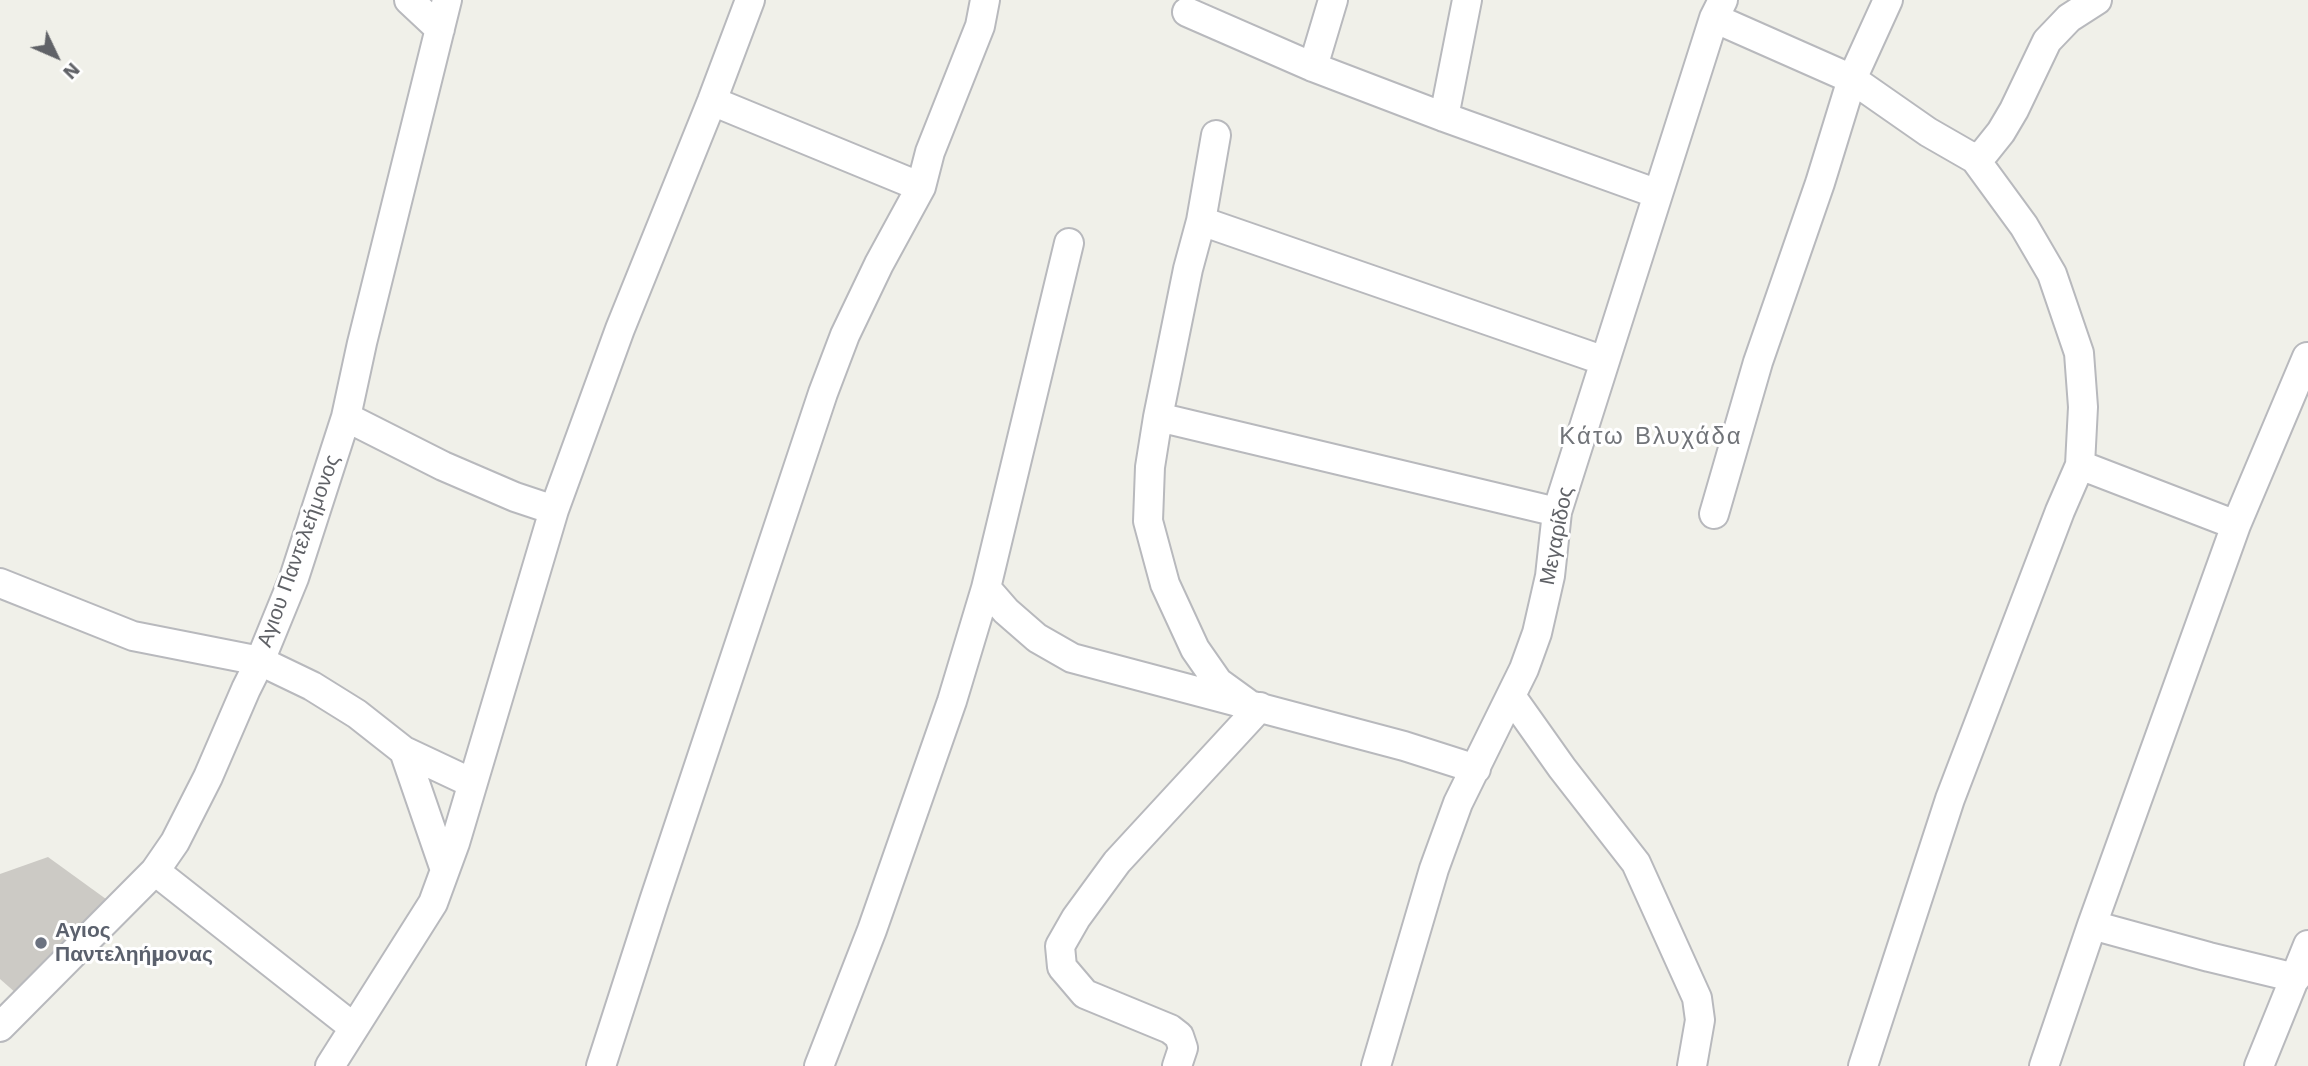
<!DOCTYPE html>
<meta charset="utf-8">
<style>
body{margin:0}
#map{position:relative;width:2308px;height:1066px;overflow:hidden;background:#f0f0e9;font-family:"Work Sans",sans-serif}
canvas{display:block}
.north{position:absolute;left:21px;top:21px;width:70px;height:70px;-webkit-text-stroke:5px #fff;paint-order:stroke;rotate:134deg;font-size:19px;font-weight:700;line-height:28px;text-align:center;color:#606267}
.north::after{content:'';display:block;margin:auto;width:24px;height:32px;background:#606267;clip-path:polygon(50% 0,100% 100%,50% 72%,0 100%)}
</style>
<div id="map">
<canvas width="2308" height="1066"></canvas>
<div class="north">N</div>
</div>
<script>
const g = document.querySelector('canvas').getContext('2d');
g.lineJoin = 'round';
function fillPath(path, color) {
  g.fillStyle = color;
  g.fill(path, 'evenodd');
}
function poly(rows) {
  const path = new Path2D();
  for (const r of rows) {
    path.moveTo(r[0], r[1]);
    for (let i = 2; i < r.length; i += 2) path.lineTo(r[i], r[i + 1]);
  }
  return path;
}
function stroke(path, color, width, dash) {
  g.strokeStyle = color;
  g.lineWidth = width;
  g.lineCap = dash ? 'butt' : 'round';
  g.setLineDash(dash || []);
  g.stroke(path);
}
function drawText(font, color, halo, rows, align = 'center') {
  g.font = font + ' "Work Sans",sans-serif';
  g.lineWidth = 6;
  g.setLineDash([]);
  g.textBaseline = 'middle';
  g.strokeStyle = halo;
  g.fillStyle = color;
  for (const [text, x, y, turn = 0] of rows) {
    g.save();
    g.translate(x, y);
    g.rotate((+turn || 0) * Math.PI / 180);
    g.textAlign = isNaN(turn) ? turn : align;
    if (halo) g.strokeText(text, 0, 0);
    g.fillText(text, 0, 0);
    g.restore();
  }
}
fillPath(poly([
 [48,857,117,907,25,1001,0,979,0,874]
]), '#cccac5');
const minor = poly([
 [409,0,440,29],
 [1187,12,1313,67,1444,117,1658,194],
 [1714,18,1852,79,1928,132,1975,159,2024,226,2052,274,2079,353,2083,407,2080,465],
 [1313,67,1333,0],
 [712,101,921,187],
 [1444,117,1467,0],
 [1216,135,1201,221,1188,269,1158,417,1150,467,1148,521,1165,584,1195,649,1218,682,1247,703],
 [1975,159,1985,152,2001,132,2014,110,2047,41,2069,18,2097,0],
 [1201,221,1605,361],
 [346,417,443,466,515,497,554,510],
 [1158,417,1557,512],
 [1714,514,1758,362,1820,183,1852,79,1888,0],
 [0,583,133,636,260,661,312,686,357,714,404,751,472,783],
 [986,588,1006,611,1037,638,1072,658,1404,746,1476,769],
 [1511,696,1562,768,1636,863,1697,998,1700,1020,1692,1066],
 [404,751,445,870],
 [155,871,353,1027],
 [2092,925,2209,957,2296,978],
 [0,1027,155,871,175,842,208,777,246,689,260,661,294,578,346,417,362,343,447,0],
 [330,1066,433,903,455,843,554,510,620,329,712,101,750,0],
 [601,1066,654,901,823,393,845,335,879,264,921,187,930,152,980,26,985,0],
 [819,1066,872,930,952,701,986,588,1069,243],
 [1177,1066,1183,1048,1179,1036,1170,1029,1085,994,1062,967,1060,946,1076,918,1117,862,1260,707],
 [1376,1066,1434,869,1458,803,1524,669,1537,633,1550,576,1557,512,1714,18,1723,0],
 [1863,1066,1950,799,2060,511,2080,465,2236,525],
 [2044,1066,2092,925,2236,525,2307,357],
 [2259,1066,2308,945]
]);
stroke(minor, '#b8b9bd', 32);
stroke(minor, '#fff', 28);
for (const [x, y, r, color] of [
 [41,943,7,"#6b7280"]
]) {
  const dot = new Path2D();
  dot.arc(x, y, r, 0, 2 * Math.PI);
  g.fillStyle = color;
  g.fill(dot);
  stroke(dot, '#fff', 2.5);
}
drawText('21px', '#606267', '#fff', [
 ["Μεγαρίδος",1557,536,-79],
 ["Αγιου Παντελεήμονος",299,551,-70]
]);
drawText('bold 21px', '#5b616d', '#fff', [
 ["Αγιος",55,931],
 ["Παντεληήμονας",55,955]
], 'left');
g.letterSpacing = '2px';
drawText('24px', '#717479', '#fff', [
 ["Κάτω Βλυχάδα",1651,437]
]);
g.letterSpacing = '0px';
</script>
